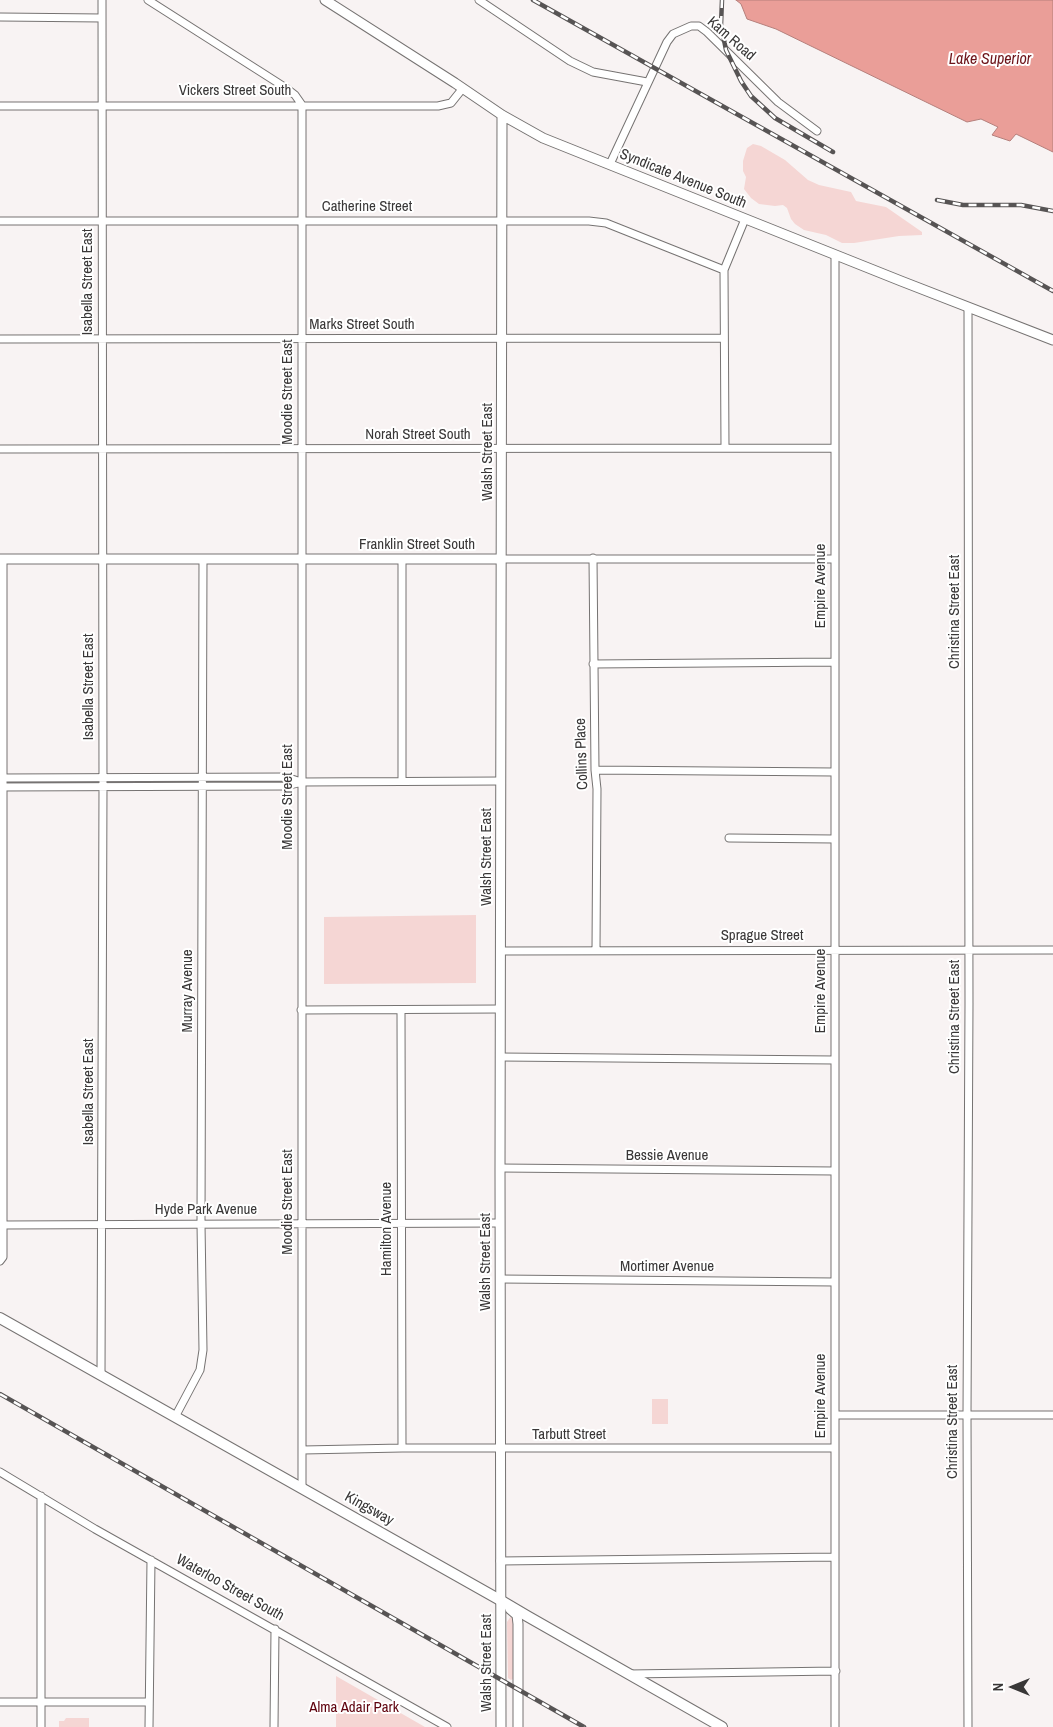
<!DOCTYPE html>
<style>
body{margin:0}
#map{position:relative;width:1053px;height:1727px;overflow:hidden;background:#f8f3f3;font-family:"Archivo Narrow",sans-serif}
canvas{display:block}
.north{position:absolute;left:988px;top:1662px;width:50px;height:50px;-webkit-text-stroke:4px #fff;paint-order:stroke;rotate:270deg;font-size:14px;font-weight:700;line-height:20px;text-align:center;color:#393737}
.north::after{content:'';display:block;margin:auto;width:18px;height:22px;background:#393737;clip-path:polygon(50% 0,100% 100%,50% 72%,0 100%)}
</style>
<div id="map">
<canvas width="1053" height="1727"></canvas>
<div class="north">N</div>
</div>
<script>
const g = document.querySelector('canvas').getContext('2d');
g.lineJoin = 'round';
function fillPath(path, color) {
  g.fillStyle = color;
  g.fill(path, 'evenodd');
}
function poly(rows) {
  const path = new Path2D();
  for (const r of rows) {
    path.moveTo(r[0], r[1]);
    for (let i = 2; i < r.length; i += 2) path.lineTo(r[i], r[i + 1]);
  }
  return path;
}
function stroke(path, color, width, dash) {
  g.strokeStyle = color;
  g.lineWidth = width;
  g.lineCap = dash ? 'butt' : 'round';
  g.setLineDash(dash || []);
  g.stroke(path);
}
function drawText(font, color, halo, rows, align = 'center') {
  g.font = font + ' "Archivo Narrow",sans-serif';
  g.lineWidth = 4;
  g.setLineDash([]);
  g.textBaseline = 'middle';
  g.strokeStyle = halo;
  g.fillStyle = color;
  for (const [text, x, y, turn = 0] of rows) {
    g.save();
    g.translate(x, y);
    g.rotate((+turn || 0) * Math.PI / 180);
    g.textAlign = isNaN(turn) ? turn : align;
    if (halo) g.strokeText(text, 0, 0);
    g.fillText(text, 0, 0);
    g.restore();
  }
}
fillPath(poly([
 [753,144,761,146,785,160,808,180,819,185,851,192,856,201,886,207,922,232,922,235,899,236,854,243,842,243,826,235,804,230,795,224,791,219,787,208,783,205,775,206,759,204,751,198,744,189,746,177,743,171,743,161,747,148],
 [476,915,476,983,324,984,324,917],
 [652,1399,668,1399,668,1424,652,1424],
 [511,1616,514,1619,514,1678,511,1680,508,1678,507,1622],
 [336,1676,425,1727,336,1727],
 [66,1718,89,1718,89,1727,59,1727,59,1721,64,1721]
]), '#f5d6d4');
const water = poly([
 [736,0,1053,0,1053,152,1016,134,1010,141,992,135,998,127,981,119,967,122,776,29,747,19,741,4,736,0]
]);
fillPath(water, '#ea9e98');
stroke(water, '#b57f7b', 1);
const minor = poly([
 [148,0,286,88,295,95,302,105],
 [479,0,570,61,593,72,647,82],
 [0,17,102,18],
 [302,105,302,1489],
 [0,106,438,106,451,103,463,88],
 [610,164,667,42,673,34,691,26,699,26,707,32,778,102,817,131],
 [0,221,589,221,606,223,724,270],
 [0,339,724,338],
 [725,448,724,270,745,219],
 [0,449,835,448],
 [593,558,595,770,597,789,596,950],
 [502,559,835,559],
 [593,664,835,662],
 [595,770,834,772],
 [0,778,286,777,301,782],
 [402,781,402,559],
 [0,787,286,786,302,782,501,781],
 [729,838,834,839],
 [501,951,1053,950],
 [301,1010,500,1009],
 [401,1010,402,1448],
 [501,1057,834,1060],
 [500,1168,834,1171],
 [3,1225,500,1223],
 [0,1261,3,1257,3,559],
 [500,1279,835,1282],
 [101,1374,103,786,102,0],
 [835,1415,1053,1415],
 [175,1417,200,1370,203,1350,201,1224,203,559],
 [303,1450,402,1448,835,1448],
 [0,1472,95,1529,447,1727],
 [41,1496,41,1727],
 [500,1561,835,1557],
 [629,1674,836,1671],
 [0,1702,149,1702],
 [149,1727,151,1560],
 [274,1727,275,1629],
 [835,1727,835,255],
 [968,1727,967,1415,969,1003,968,307]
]);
const tertiary = poly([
 [325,0,455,83,502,115,543,138,901,281,1053,340],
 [0,559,502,559],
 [510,1609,517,1615,518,1624,518,1727],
 [501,1727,500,1168,502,115]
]);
const secondary = poly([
 [0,1318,500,1600,527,1616,722,1727]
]);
stroke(minor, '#767372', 9);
stroke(tertiary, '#767372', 11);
stroke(secondary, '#767372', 12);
stroke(minor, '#fff', 7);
stroke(tertiary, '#fff', 9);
stroke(secondary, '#fff', 10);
const rail = poly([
 [533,0,1053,291],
 [722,0,721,25,726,50,741,81,751,96,775,118,833,152],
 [937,200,963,205,1021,205,1053,211],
 [0,1394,584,1727]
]);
stroke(rail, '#575454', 4.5);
stroke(rail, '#fff', 2.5, [8]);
drawText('15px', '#393737', '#fff', [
 ["Kam Road",731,39,41],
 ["Vickers Street South",235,91],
 ["Syndicate Avenue South",683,179,22],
 ["Catherine Street",367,207],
 ["Isabella Street East",88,282,-90],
 ["Marks Street South",362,325],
 ["Moodie Street East",288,392,-90],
 ["Norah Street South",418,435],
 ["Walsh Street East",488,452,-90],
 ["Franklin Street South",417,545],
 ["Empire Avenue",821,586,-90],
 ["Christina Street East",955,612,-90],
 ["Isabella Street East",89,687,-90],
 ["Collins Place",582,754,-92],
 ["Moodie Street East",288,797,-90],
 ["Walsh Street East",487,857,-90],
 ["Sprague Street",762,936],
 ["Murray Avenue",188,991,-90],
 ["Empire Avenue",821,991,-90],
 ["Christina Street East",955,1017,-90],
 ["Isabella Street East",89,1092,-90],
 ["Bessie Avenue",667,1156],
 ["Moodie Street East",288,1202,-90],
 ["Hyde Park Avenue",206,1210],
 ["Hamilton Avenue",387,1229,-90],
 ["Walsh Street East",486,1262,-90],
 ["Mortimer Avenue",667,1267],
 ["Empire Avenue",821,1396,-90],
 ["Christina Street East",953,1422,-90],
 ["Tarbutt Street",569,1435],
 ["Kingsway",369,1509,29],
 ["Waterloo Street South",230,1588,29],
 ["Walsh Street East",487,1663,-90]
]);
drawText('15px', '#5f020d', '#fff', [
 ["Alma Adair Park",354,1708]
]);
drawText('italic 16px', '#6d1419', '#fff', [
 ["Lake Superior",990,60]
]);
</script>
